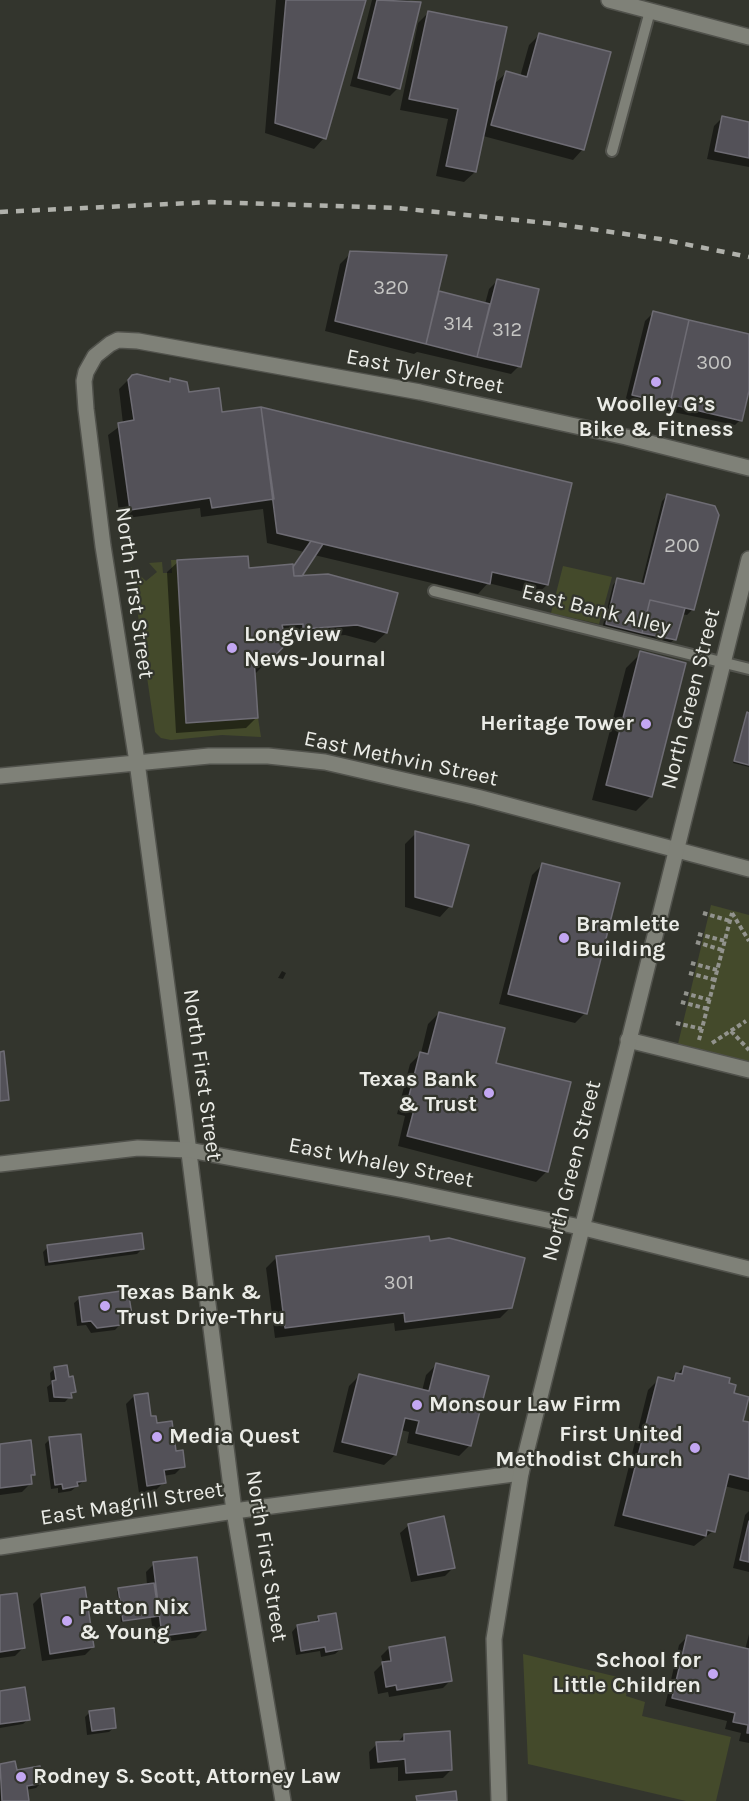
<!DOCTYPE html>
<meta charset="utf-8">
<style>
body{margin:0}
canvas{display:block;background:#33352d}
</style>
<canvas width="749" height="1801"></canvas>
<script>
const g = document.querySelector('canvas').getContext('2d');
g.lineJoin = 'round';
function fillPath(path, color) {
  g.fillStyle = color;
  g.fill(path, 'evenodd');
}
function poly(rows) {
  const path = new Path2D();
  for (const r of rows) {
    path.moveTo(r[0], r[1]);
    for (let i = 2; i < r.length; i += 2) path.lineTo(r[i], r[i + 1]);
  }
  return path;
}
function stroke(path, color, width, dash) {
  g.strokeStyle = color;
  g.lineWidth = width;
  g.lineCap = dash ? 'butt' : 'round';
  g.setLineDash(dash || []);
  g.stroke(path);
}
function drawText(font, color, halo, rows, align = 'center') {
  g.font = font + ' Karla,sans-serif';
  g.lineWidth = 4.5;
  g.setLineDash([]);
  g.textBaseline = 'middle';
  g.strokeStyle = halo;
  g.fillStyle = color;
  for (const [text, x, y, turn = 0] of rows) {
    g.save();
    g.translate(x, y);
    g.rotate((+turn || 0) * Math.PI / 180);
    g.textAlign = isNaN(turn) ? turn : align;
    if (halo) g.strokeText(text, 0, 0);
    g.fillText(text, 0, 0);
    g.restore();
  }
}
fillPath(poly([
 [171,560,177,560,186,723,258,718,261,737,222,735,171,740,161,738,155,732,131,567,146,581,157,572,149,563,162,562,163,573,172,573],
 [563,566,612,577,599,624,551,613],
 [711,905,749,915,749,1062,678,1044],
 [523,1654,630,1680,626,1696,645,1702,642,1716,731,1737,716,1801,686,1801,528,1764]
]), '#444a2b');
fillPath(poly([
 [276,0,365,0,324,138,314,149,265,133],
 [372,0,407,0,419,3,398,88,390,96,350,86],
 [429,12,493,85,506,73,520,77,529,45,540,34,583,149,573,160,483,136,475,172,464,182,436,176,448,119,400,110,418,23],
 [722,118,749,123,749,167,707,159,714,126],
 [351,253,436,297,440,293,485,304,489,289,497,281,519,366,511,374,417,352,414,354,325,331,340,264],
 [653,313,749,335,749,385,740,420,735,425,625,402,645,321],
 [130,378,167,383,170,380,221,414,547,585,536,595,488,583,478,594,314,555,287,576,396,594,386,633,375,643,345,635,293,639,294,633,285,634,290,638,256,673,254,671,257,717,246,728,176,733,167,572,178,562,247,569,292,570,304,552,267,543,263,509,201,517,200,508,120,519,108,435,123,424,119,389],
 [667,496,692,610,687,615,682,614,675,639,669,644,602,629,613,585,618,579,641,585,662,501],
 [641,653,651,796,636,811,592,800,626,668],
 [747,714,749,714,749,767,733,763],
 [416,833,450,906,440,917,405,907,405,844],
 [542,865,585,1013,575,1023,499,1004,532,875],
 [282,971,286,973,283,979,278,978],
 [439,1013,494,1064,547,1171,536,1182,398,1146,405,1116,397,1114,410,1064,421,1053,428,1024],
 [428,1242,511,1307,500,1318,395,1331,394,1323,275,1338,266,1268,277,1257],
 [48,1247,142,1249,137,1254,45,1266,43,1252],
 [80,1298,130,1314,115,1330,91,1333,86,1325,77,1326,74,1303],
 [436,1365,470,1445,459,1456,407,1443,409,1432,401,1430,395,1455,384,1465,333,1452,349,1386,359,1376,422,1391,426,1375],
 [684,1367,727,1384,741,1422,749,1424,749,1492,724,1486,713,1531,694,1546,614,1526,648,1390,659,1379,669,1382],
 [55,1368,68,1378,74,1392,65,1402,49,1402,47,1387,51,1384,50,1373],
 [134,1396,183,1466,175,1474,163,1476,164,1482,156,1490,139,1493,126,1404],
 [50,1439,85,1480,71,1491,58,1493,58,1488,51,1489,45,1444],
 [0,1446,34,1474,30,1478,30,1484,22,1492,0,1495],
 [749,1511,749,1572,733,1568,745,1515],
 [409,1525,453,1568,445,1576,411,1582,400,1533],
 [154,1564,204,1630,196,1638,154,1643,151,1618,121,1622,117,1591,147,1585,146,1572],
 [41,1596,93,1647,85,1655,42,1661,33,1604],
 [0,1597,23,1648,15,1656,0,1658],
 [318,1618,341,1649,335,1654,321,1657,320,1651,296,1655,292,1632,297,1626,313,1624],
 [749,1634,749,1743,739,1741,741,1733,725,1729,727,1721,665,1706,679,1645,687,1637,745,1650],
 [389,1648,451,1680,443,1688,389,1697,388,1692,378,1694,374,1672,383,1663,381,1656],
 [0,1692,29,1719,23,1724,0,1728],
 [90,1712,115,1727,109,1732,87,1735,85,1717],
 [404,1735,451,1770,443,1778,398,1781,398,1767,370,1769,369,1752,377,1744,397,1743],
 [14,1763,16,1772,41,1783,36,1788,26,1790,28,1801,0,1801,0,1766]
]), '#0007');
const building = poly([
 [286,0,366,0,326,139,275,123,286,0],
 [377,0,421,2,400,89,358,78,377,0],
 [428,11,507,27,476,172,446,166,458,109,409,99,428,11],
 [539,33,611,52,584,150,491,125,506,71,527,77,539,33],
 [722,116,749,122,749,158,715,151,722,116],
 [350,251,447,255,426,344,335,321,350,251],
 [497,279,539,289,521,367,477,357,497,279],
 [439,291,490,304,477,357,426,344,439,291],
 [653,311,689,320,670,404,632,395,653,311],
 [689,320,749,334,749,391,742,421,670,404,689,320],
 [137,374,170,382,170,378,187,382,189,392,219,388,222,412,261,407,274,499,212,508,210,498,130,510,118,423,134,420,128,380,132,375,137,374],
 [261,407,572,483,548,585,492,572,490,584,277,533,261,407],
 [667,494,715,506,719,515,694,610,650,600,642,633,606,624,617,578,644,584,667,494],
 [311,541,323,544,302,576,294,576,293,567,311,541],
 [248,556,249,568,293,564,294,576,328,574,398,593,387,633,357,625,303,629,303,624,282,625,283,629,292,638,267,664,260,657,254,658,258,718,186,723,177,560,248,556],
 [650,600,685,608,676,640,642,633,650,600],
 [640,651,686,663,652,797,606,785,640,651],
 [747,712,749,713,749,765,734,761,747,712],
 [415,831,469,845,452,907,415,897,415,831],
 [542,863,620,883,587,1014,508,994,542,863],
 [439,1012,505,1028,496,1063,571,1082,548,1172,407,1136,415,1106,407,1104,420,1052,428,1054,439,1012],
 [4,1051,9,1100,0,1101,0,1052,4,1051],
 [142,1233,144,1249,49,1262,47,1245,142,1233],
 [429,1236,430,1241,449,1238,525,1258,512,1308,405,1322,404,1313,285,1328,276,1256,429,1236],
 [128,1290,132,1315,125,1316,121,1325,97,1328,91,1321,82,1322,79,1297,128,1290],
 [436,1363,489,1376,471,1446,416,1433,419,1421,405,1418,396,1455,342,1442,359,1374,429,1391,436,1363],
 [67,1365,69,1377,73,1376,76,1392,71,1393,72,1398,54,1397,52,1381,56,1380,54,1367,67,1365],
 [684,1366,730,1378,729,1383,736,1385,734,1393,749,1397,743,1421,749,1422,749,1479,729,1474,715,1532,707,1530,706,1536,623,1515,658,1377,674,1381,676,1373,682,1374,684,1366],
 [148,1393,151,1416,156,1416,157,1423,172,1421,176,1451,183,1450,185,1467,164,1470,166,1483,147,1486,134,1395,148,1393],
 [81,1434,86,1481,77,1482,78,1486,63,1489,62,1484,55,1485,49,1437,81,1434],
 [31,1440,35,1475,31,1475,32,1484,0,1488,0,1444,31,1440],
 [444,1516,455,1568,418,1575,408,1524,444,1516],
 [749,1521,749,1562,740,1560,749,1521],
 [197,1557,206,1630,162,1636,153,1562,197,1557],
 [154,1583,159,1616,123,1621,118,1588,154,1583],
 [85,1587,94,1647,50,1654,41,1594,85,1587],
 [17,1593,25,1648,0,1652,0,1595,17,1593],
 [336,1613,342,1649,326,1652,325,1647,301,1651,297,1625,319,1621,318,1616,336,1613],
 [687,1635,749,1649,749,1733,747,1733,748,1725,733,1722,735,1713,672,1698,687,1635],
 [445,1637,452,1681,397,1690,396,1685,386,1687,382,1662,391,1661,389,1647,445,1637],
 [25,1687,30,1720,0,1724,0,1691,25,1687],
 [114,1708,116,1728,92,1731,89,1711,114,1708],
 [450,1731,452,1770,406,1773,405,1759,378,1762,376,1742,404,1741,404,1734,450,1731],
 [15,1761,17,1770,40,1766,43,1783,27,1786,29,1801,2,1801,0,1764,15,1761],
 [456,1791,457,1801,417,1801,416,1796,456,1791]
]);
fillPath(building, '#535158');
stroke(building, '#6e6c74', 1.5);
const lane = poly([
 [612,151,650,11],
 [434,591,749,669]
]);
const street = poly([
 [0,776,209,756,268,756,325,762,477,797,749,869],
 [628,1040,749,1070],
 [0,1547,234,1511,521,1473],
 [283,1801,234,1511,183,1105,137,762,103,546,86,409,84,381,86,372,95,356,110,344,118,340,138,341,420,392,626,437,749,468]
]);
const secondary = poly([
 [609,0,749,37],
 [0,1164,138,1148,189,1150,404,1190,580,1227,749,1269],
 [499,1801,494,1639,521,1473,749,559]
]);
stroke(lane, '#51524c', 14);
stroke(street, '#51524c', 18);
stroke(secondary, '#51524c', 18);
stroke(poly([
 [703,913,730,921],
 [732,913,749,941],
 [698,934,725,941],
 [696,942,722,950],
 [691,963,717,970],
 [689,973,715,980],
 [684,993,710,1000],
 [681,1002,708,1009],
 [676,1023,702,1029],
 [731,1031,749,1050],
 [699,1040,732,913],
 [712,1043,746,1021]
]), '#92938d', 4, [4.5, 3]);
stroke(lane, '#7f8178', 10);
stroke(street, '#7f8178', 15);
stroke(secondary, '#7f8178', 15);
stroke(poly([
 [0,212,211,202,397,208,556,224,660,239,749,257]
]), '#b0b1ab', 4.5, [8, 8]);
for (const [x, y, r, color] of [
 [656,382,6,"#c3a7f2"],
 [232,648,6,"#c3a7f2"],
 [646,724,6,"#c3a7f2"],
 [564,938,6,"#c3a7f2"],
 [489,1093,6,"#c3a7f2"],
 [105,1306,6,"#c3a7f2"],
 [417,1405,6,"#c3a7f2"],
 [157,1437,6,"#c3a7f2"],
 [695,1448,6,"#c3a7f2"],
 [67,1621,6,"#c3a7f2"],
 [713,1674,6,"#c3a7f2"],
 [21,1777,6,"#c3a7f2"]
]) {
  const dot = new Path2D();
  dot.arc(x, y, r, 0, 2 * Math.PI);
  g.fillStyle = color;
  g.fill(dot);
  stroke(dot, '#33352d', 2);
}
drawText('20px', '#c5c5c3', null, [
 ["320",391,288],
 ["314",458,324],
 ["312",507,330],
 ["300",714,363],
 ["200",682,546],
 ["301",399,1283]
]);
drawText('22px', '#ebece7', '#33352d', [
 ["East Tyler Street",425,372,11],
 ["North First Street",134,593,82],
 ["East Bank Alley",596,610,14],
 ["North Green Street",691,699,-76],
 ["East Methvin Street",401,759,12],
 ["North First Street",202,1075,82],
 ["East Whaley Street",381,1163,11],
 ["North Green Street",572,1171,-76],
 ["East Magrill Street",132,1504,-9],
 ["North First Street",266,1556,81]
]);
drawText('bold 22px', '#ebece7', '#33352d', [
 ["Woolley G’s",656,405,"center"],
 ["Bike & Fitness",656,430,"center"],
 ["Longview",244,635],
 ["News-Journal",244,660],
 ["Heritage Tower",634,724,"right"],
 ["Bramlette",576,925],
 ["Building",576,950],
 ["Texas Bank",477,1080,"right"],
 ["& Trust",477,1105,"right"],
 ["Texas Bank &",117,1293],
 ["Trust Drive-Thru",117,1318],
 ["Monsour Law Firm",429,1405],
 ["First United",683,1435,"right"],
 ["Methodist Church",683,1460,"right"],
 ["Media Quest",169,1437],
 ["Patton Nix",79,1608],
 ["& Young",79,1633],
 ["School for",701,1661,"right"],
 ["Little Children",701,1686,"right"],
 ["Rodney S. Scott, Attorney Law",33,1777]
], 'left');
</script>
